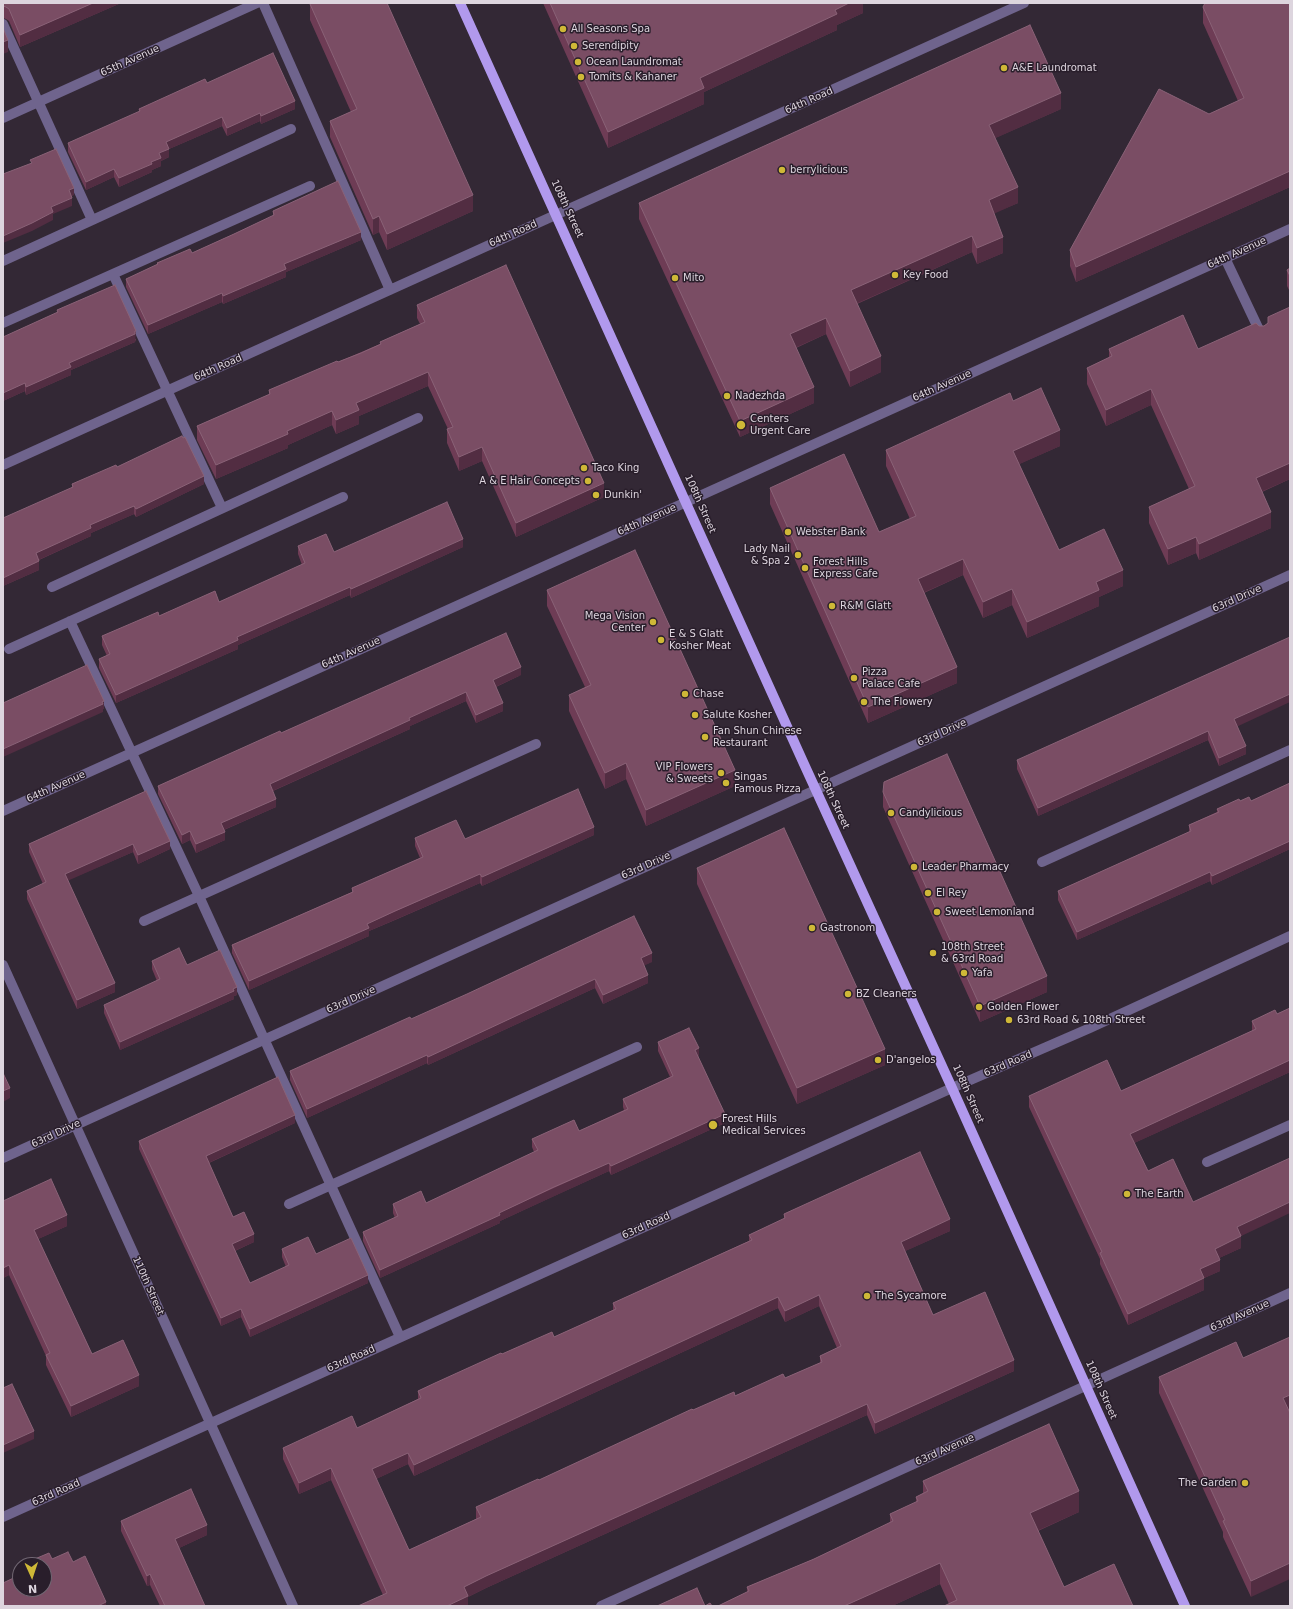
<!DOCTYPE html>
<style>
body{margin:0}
#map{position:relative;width:1293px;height:1609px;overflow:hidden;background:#332835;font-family:"DejaVu Sans",sans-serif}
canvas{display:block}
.frame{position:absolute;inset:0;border:4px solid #ddd5de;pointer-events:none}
.north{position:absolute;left:12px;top:1557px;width:40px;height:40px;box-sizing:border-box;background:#291e2b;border:1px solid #716773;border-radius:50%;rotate:177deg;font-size:11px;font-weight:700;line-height:16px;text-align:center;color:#ddd5de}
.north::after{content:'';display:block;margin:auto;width:14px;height:18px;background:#cfb837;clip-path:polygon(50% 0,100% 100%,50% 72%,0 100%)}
</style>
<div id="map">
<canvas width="1293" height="1609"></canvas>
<div class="frame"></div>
<div class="north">N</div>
</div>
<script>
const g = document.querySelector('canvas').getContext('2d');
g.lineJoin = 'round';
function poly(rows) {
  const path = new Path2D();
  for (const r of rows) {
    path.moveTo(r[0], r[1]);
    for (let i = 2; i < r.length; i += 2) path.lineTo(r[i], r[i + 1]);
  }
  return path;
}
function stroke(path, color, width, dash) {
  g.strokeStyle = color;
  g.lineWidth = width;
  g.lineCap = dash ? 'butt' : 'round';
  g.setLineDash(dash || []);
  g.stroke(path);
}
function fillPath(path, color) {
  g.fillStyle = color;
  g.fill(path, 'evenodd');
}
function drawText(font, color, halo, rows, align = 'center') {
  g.font = font + ' "DejaVu Sans",sans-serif';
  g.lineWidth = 3;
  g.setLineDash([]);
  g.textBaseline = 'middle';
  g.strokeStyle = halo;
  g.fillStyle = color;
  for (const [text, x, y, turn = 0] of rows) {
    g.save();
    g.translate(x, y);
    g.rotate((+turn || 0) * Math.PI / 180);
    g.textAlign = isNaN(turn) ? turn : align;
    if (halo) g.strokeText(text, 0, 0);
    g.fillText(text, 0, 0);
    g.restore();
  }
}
stroke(poly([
 [263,3,390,290],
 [3,24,92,220],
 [3,118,257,3],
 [1225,258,1261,334],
 [3,261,291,129],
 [113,274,222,508],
 [3,323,310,186],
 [3,465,1024,3],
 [52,587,418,418],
 [70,621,199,896,400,1337],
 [9,649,343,497],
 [3,811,1290,229],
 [1042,862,1290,750],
 [144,921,536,744],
 [3,965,293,1606],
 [3,1158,1290,575],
 [1207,1162,1290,1125],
 [289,1204,637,1047],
 [3,1517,952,1088,1090,1028,1290,936],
 [601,1606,1290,1293]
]), '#6f648d', 10);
stroke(poly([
 [460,3,804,764,952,1088,1185,1606]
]), '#b199ed', 10);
fillPath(poly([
 [3,3,121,3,20,47,9,21,6,19,3,18],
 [543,3,863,3,863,13,837,25,837,30,704,92,704,104,608,148],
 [1290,3,1290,187,1076,282,1070,266,1070,250,1209,114,1238,101,1203,23,1203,7],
 [310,4,473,211,387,250,379,232,373,235,330,137,330,121,351,112,310,20],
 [207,83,295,109,261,124,260,121,227,136,222,126,169,149,169,157,161,161,161,166,152,170,152,172,119,187,114,177,86,190,68,152,68,143,139,112,139,109],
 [1061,109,995,138,1018,203,994,213,1003,253,977,264,972,252,857,304,881,372,850,387,826,334,796,348,814,403,740,437,639,219,639,203],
 [273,211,361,240,286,272,286,277,223,304,222,302,148,334,126,287,126,279,157,265,157,263,192,253,234,234,273,216],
 [1290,268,1290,292,1287,286,1287,270],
 [417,305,604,497,516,537,482,461,459,471,447,443,447,429,448,429,428,386,359,416,359,424,336,434,332,425,288,445,288,448,216,479,197,440,197,426,269,395,269,390,338,362,380,344,380,342,420,324,417,318],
 [1290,307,1290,479,1262,492,1271,528,1199,560,1196,553,1168,565,1149,523,1149,507,1189,489,1151,405,1106,426,1087,384,1087,368,1109,358,1109,349,1198,349,1259,326,1264,326],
 [57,310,136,339,135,342,71,370,71,375,26,395,25,391,3,401,57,313],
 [1013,401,1060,446,1019,464,1059,550,1123,586,1099,597,1099,606,1027,638,1012,605,983,618,963,575,924,593,957,683,868,723,770,504,770,488,879,532,910,519,886,466,886,450],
 [117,467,204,484,136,517,134,514,91,533,91,536,39,560,39,570,3,586,72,487,72,484],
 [298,546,334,552,463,547,351,598,350,595,238,645,238,649,116,703,99,668,99,659,107,656,102,645,102,636,159,616,219,602,302,565,298,554],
 [547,590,735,786,646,826,626,779,605,789,569,711,569,695,585,687,547,606],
 [521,675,496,687,503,711,476,723,466,701,410,726,410,729,273,791,276,807,224,830,225,840,196,853,190,840,182,844,158,794,158,786,281,733],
 [1237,726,1246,754,1219,766,1208,740,1038,816,1017,769,1017,760],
 [1290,783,1290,849,1212,885,1210,881,1077,940,1058,900,1058,891,1189,832,1189,825,1217,812,1217,809,1240,801,1251,801],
 [146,791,170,849,138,864,133,852,68,880,115,992,77,1009,27,899,27,891,43,884,29,852,29,844],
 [883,792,1047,992,980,1022,883,807],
 [594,835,482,886,480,883,395,920,369,931,369,936,249,990,232,953,232,945,352,892,352,888,420,858,415,846,415,838,465,839],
 [697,868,885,1065,797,1104,697,884],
 [152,961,187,965,237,995,234,996,234,999,120,1050,104,1013,104,1005,157,981,152,969],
 [652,962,644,965,648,983,603,1004,595,988,428,1065,427,1063,307,1118,290,1080,290,1071,411,1019],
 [1290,1008,1290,1072,1134,1143,1148,1171,1193,1202,1241,1236,1241,1248,1219,1258,1220,1271,1204,1278,1204,1290,1128,1325,1100,1264,1100,1259,1029,1107,1029,1096,1121,1091,1252,1031,1252,1021,1277,1014],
 [658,1042,698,1057,725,1123,611,1175,609,1171,554,1196,500,1221,500,1223,380,1278,363,1241,363,1232,395,1218,393,1213,393,1204,426,1203,534,1152,532,1147,532,1139,579,1131,624,1110,623,1107,623,1099,670,1077,658,1051],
 [295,1123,209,1163,233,1217,254,1242,235,1251,250,1283,286,1267,282,1257,282,1249,316,1254,368,1283,250,1337,241,1317,221,1326,139,1149,139,1141],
 [3,1201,67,1226,38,1239,92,1354,139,1386,71,1417,46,1365,46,1356,9,1275,3,1278],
 [784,1214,950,1231,905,1251,933,1315,1014,1371,875,1434,867,1415,486,1588,468,1597,468,1606,383,1595,331,1480,299,1494,283,1459,283,1448,357,1428,418,1399,418,1391,502,1354,554,1337,585,1323,613,1310,613,1303,749,1241,749,1235,784,1219],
 [819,1306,837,1348,820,1356,820,1363,785,1378,693,1410,539,1480,476,1507,476,1519,409,1550,376,1479,408,1464,414,1476,778,1308,785,1322],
 [1290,1337,1290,1411,1289,1411,1251,1597,1223,1537,1223,1532,1159,1393,1159,1377,1243,1358],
 [923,1481,1079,1512,1038,1531,1064,1587,949,1604,940,1584,892,1606,718,1606,747,1592,747,1587,814,1559,890,1523,890,1514,916,1502,916,1497,923,1493],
 [121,1521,207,1535,179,1548,205,1606,160,1606,150,1585,147,1586,121,1531]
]), '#6e3c55');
fillPath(poly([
 [93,3,121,3,20,47,20,35],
 [849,3,863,3,863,13,837,25,837,30,704,92,704,104,608,148,608,132,700,78,835,10],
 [8,40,8,52,3,54,3,42],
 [1061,93,1061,109,989,141,989,125],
 [295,101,295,109,261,124,261,116],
 [260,113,260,121,227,136,227,128],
 [222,117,222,126,169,149,169,157,161,161,161,166,152,170,152,172,119,187,119,178,151,162,159,153,166,142],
 [114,169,114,177,86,190,86,182],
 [1290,171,1290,187,1076,282,1076,267],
 [1018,187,1018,203,989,216,989,200],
 [74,188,74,195,69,198,69,190],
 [473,195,473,211,387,250,387,234],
 [72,198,72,206,53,214,53,220,32,231,3,243,3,236,51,207],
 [379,216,379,232,373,235,373,219],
 [361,232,361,240,286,272,286,277,223,304,223,296,284,264],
 [972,236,972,252,851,306,851,290],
 [1003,237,1003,253,977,264,977,248],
 [222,293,222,302,148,334,148,325],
 [826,318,826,334,790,350,790,334],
 [136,331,135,342,71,370,71,375,26,395,26,387,69,363],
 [881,356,881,372,850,387,850,371],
 [428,372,428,386,359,416,359,424,336,434,336,420,356,403],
 [25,383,25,391,3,401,3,393],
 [814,387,814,403,740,437,740,421],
 [1151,389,1151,405,1106,426,1106,410],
 [332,411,332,425,288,445,288,448,216,479,216,465,287,431],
 [1060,430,1060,446,1013,467,1013,451],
 [482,447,482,461,459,471,459,457],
 [1290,463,1290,479,1256,494,1256,478],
 [204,476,204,484,136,517,136,509],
 [604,483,604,497,516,537,516,523],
 [134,506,134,514,91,533,91,536,36,561,36,553,90,525],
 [1271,512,1271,528,1199,560,1199,544],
 [1196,537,1196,553,1168,565,1168,549],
 [463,539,463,547,351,598,351,589],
 [963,559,963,575,918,595,918,579],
 [39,561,39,570,3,586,3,578],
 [1123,570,1123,586,1099,597,1099,606,1027,638,1027,622,1096,582],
 [350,587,350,595,238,645,238,649,116,703,116,695,237,637],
 [1012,589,1012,605,983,618,983,602],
 [521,667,521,675,493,688,493,680],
 [957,667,957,683,868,723,868,707],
 [466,692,466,701,410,726,410,729,270,792,270,784,409,718],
 [1290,694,1290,702,1234,728,1234,719],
 [104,701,104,709,103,709,103,712,3,757,3,749],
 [503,703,503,711,476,723,476,715],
 [1208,731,1208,740,1038,816,1038,808],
 [1246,746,1246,754,1219,766,1219,758],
 [626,763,626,779,605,789,605,773],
 [735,770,735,786,646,826,646,810],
 [276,799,276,807,221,831,221,823],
 [594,827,594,835,482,886,482,877],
 [190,831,190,840,182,844,182,835],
 [225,832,225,840,196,853,196,844],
 [170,841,170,849,138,864,138,855],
 [1290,841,1290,849,1212,885,1212,876],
 [133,844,133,852,65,882,65,874],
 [1210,872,1210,881,1077,940,1077,932],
 [480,874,480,883,369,931,369,936,249,990,249,981,367,924],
 [652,953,652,962,641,967,641,958],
 [648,975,648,983,603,1004,603,995],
 [1047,976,1047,992,980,1022,980,1006],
 [595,979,595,988,428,1065,428,1057],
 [115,983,115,992,77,1009,77,1000],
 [237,987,237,995,234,996,234,999,120,1050,120,1042],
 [699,1048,699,1057,695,1050],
 [885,1049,885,1065,797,1104,797,1088],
 [427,1055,427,1063,307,1118,307,1109],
 [1290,1060,1290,1072,1130,1145,1130,1134],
 [10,1088,10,1098,3,1102,3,1091],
 [725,1114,725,1123,611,1175,611,1166],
 [295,1115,295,1123,206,1164,206,1156],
 [609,1163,609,1171,500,1221,500,1223,380,1278,380,1270,499,1213],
 [1290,1202,1290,1213,1237,1238,1237,1227],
 [67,1215,67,1226,34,1241,34,1230],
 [950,1219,950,1231,901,1253,901,1242],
 [254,1234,254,1242,232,1252,232,1244],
 [1241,1236,1241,1248,1215,1260,1215,1249],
 [1220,1260,1220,1271,1200,1280,1200,1269],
 [9,1265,9,1275,3,1278,3,1268],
 [368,1275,368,1283,250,1337,250,1329],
 [1204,1278,1204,1290,1128,1325,1128,1314],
 [819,1295,819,1306,785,1322,785,1311],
 [778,1297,778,1308,414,1476,414,1465],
 [241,1309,241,1317,221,1326,221,1318],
 [1014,1360,1014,1371,875,1434,875,1423],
 [139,1375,139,1386,71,1417,71,1406],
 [1290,1395,1290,1411,1283,1414,1283,1398],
 [867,1404,867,1415,486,1588,468,1597,468,1606,447,1606,464,1587,486,1576],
 [34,1431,34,1439,3,1453,3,1445],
 [408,1453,408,1464,372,1481,372,1469],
 [331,1468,331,1480,299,1494,299,1483],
 [1079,1491,1079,1512,1030,1534,1030,1513],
 [207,1525,207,1535,175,1550,175,1539],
 [940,1563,940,1584,892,1606,844,1606],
 [1290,1563,1290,1579,1251,1597,1251,1581],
 [150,1574,150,1585,147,1586,147,1576],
 [106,1602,106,1606,98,1606]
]), '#522d42');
const building = poly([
 [3,3,93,3,20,35,9,9,6,7,3,6,3,3],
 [312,3,387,3,473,195,387,234,379,216,373,219,330,121,357,109,310,4,312,3],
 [550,3,849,3,835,10,837,14,700,78,704,88,608,132,550,3],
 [1205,3,1290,3,1290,171,1076,267,1070,250,1159,89,1209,114,1244,98,1203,7,1205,3],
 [1030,25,1061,93,989,125,1018,187,989,200,1003,237,977,248,972,236,851,290,881,356,850,371,826,318,790,334,814,387,740,421,639,203,1030,25],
 [3,28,8,40,3,42,3,28],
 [273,53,295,101,261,116,260,113,227,128,222,117,166,142,169,149,159,153,161,158,151,162,152,164,119,178,114,169,86,182,68,143,140,111,139,109,205,79,207,83,273,53],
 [56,149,74,188,69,190,72,198,51,207,53,212,32,223,3,236,3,174,32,163,30,160,56,149],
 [338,181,361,232,284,264,286,269,223,296,222,293,148,325,126,279,158,264,157,263,190,249,192,253,234,234,274,215,273,211,338,181],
 [506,265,604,483,516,523,482,447,459,457,447,429,453,427,428,372,356,403,359,410,336,420,332,411,287,431,288,434,216,465,197,426,270,394,269,390,337,361,338,362,361,353,381,344,380,342,425,322,417,305,506,265],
 [1290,268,1290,276,1287,270,1290,268],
 [115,285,136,331,135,331,135,334,69,363,71,367,26,387,25,383,3,393,3,337,58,312,57,310,115,285],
 [1290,307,1290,463,1256,478,1271,512,1199,544,1196,537,1168,549,1149,507,1195,486,1151,389,1106,410,1087,368,1112,356,1109,349,1183,315,1198,349,1256,323,1259,326,1264,326,1268,323,1268,317,1290,307],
 [1041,388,1060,430,1013,451,1059,550,1104,529,1123,570,1096,582,1099,590,1027,622,1012,589,983,602,963,559,918,579,957,667,868,707,770,488,844,454,879,532,916,516,886,450,1010,393,1013,401,1041,388],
 [182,436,183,438,185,437,204,476,136,509,134,506,90,525,91,528,36,553,39,561,3,578,3,518,73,487,72,484,116,465,117,467,182,436],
 [447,502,463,539,351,589,350,587,237,637,238,640,116,695,99,659,110,654,102,636,158,612,159,616,215,591,219,602,305,563,298,546,326,534,334,552,447,502],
 [635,550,735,770,646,810,626,763,605,773,569,695,591,685,547,590,635,550],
 [506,633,521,667,493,680,503,703,476,715,466,692,409,718,410,720,270,784,276,799,221,823,225,832,196,844,190,831,182,835,158,786,280,731,281,733,506,633],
 [1290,637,1290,694,1234,719,1246,746,1219,758,1208,731,1038,808,1017,760,1290,637],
 [87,665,104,701,102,702,103,704,3,749,3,703,87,665],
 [947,754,1047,976,980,1006,883,792,884,782,947,754],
 [1290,783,1290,841,1212,876,1210,872,1077,932,1058,891,1191,831,1189,825,1219,812,1217,809,1239,799,1240,801,1249,797,1251,801,1290,783],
 [578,789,594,827,482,877,480,874,395,911,367,924,369,928,249,981,232,945,353,892,352,888,423,857,415,838,456,820,465,839,578,789],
 [146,791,170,841,138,855,133,844,65,874,115,983,77,1000,27,891,46,882,29,844,146,791],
 [784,828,885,1049,797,1088,697,868,784,828],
 [634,916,652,953,641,958,648,975,603,995,595,979,428,1057,427,1055,307,1109,290,1071,410,1017,411,1019,467,994,634,916],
 [179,948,187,965,220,950,237,987,233,989,234,991,120,1042,104,1005,160,979,152,961,179,948],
 [1290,1008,1290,1060,1130,1134,1148,1171,1173,1159,1193,1202,1290,1158,1290,1202,1237,1227,1241,1236,1215,1249,1220,1260,1200,1269,1204,1278,1128,1314,1100,1253,1102,1252,1029,1096,1107,1060,1121,1091,1256,1029,1252,1021,1275,1010,1277,1014,1290,1008],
 [689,1028,699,1048,695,1050,725,1114,611,1166,609,1163,554,1187,499,1213,500,1215,380,1270,363,1232,398,1216,393,1204,421,1191,426,1203,538,1150,532,1139,574,1120,579,1131,628,1109,623,1099,673,1076,658,1042,689,1028],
 [3,1073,10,1088,3,1091,3,1073],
 [278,1077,295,1115,206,1156,233,1217,244,1212,254,1234,232,1244,250,1283,289,1265,282,1249,308,1237,316,1254,351,1238,368,1275,250,1329,241,1309,221,1318,139,1141,278,1077],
 [920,1152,950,1219,901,1242,933,1315,985,1292,1014,1360,875,1423,867,1404,486,1576,464,1587,468,1596,447,1606,358,1606,387,1593,331,1468,299,1483,283,1448,352,1416,357,1428,421,1398,418,1391,435,1383,501,1353,502,1354,552,1332,554,1337,616,1309,613,1303,752,1240,749,1235,785,1218,784,1214,920,1152],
 [819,1295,841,1346,820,1356,822,1362,785,1378,783,1374,735,1396,734,1392,693,1410,692,1409,539,1480,538,1479,476,1507,481,1517,409,1550,372,1469,408,1453,414,1465,778,1297,785,1311,819,1295],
 [51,1179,67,1215,34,1230,92,1354,123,1340,139,1375,71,1406,46,1355,50,1353,9,1265,3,1268,3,1201,51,1179],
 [1290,1337,1290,1395,1283,1398,1290,1413,1290,1563,1251,1581,1223,1521,1225,1520,1159,1377,1236,1342,1243,1358,1290,1337],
 [12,1384,34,1431,3,1445,3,1388,12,1384],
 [1049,1424,1079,1491,1030,1513,1064,1587,1114,1564,1133,1606,944,1606,957,1600,940,1563,844,1606,718,1606,749,1591,747,1587,814,1559,893,1521,890,1514,918,1501,916,1497,928,1491,923,1481,1049,1424],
 [191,1489,207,1525,175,1539,205,1606,165,1606,150,1574,147,1576,121,1521,191,1489],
 [68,1552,73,1562,85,1556,106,1602,98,1606,3,1606,3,1583,20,1575,20,1589,44,1589,44,1565,32,1565,30,1561,49,1553,52,1559,68,1552],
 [697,1588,705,1606,710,1603,712,1606,657,1606,697,1588]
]);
fillPath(building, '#7a4d64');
stroke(building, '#8a6277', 1);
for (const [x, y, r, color] of [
 [563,29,4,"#cfb837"],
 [574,46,4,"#cfb837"],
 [578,62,4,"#cfb837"],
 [1004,68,4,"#cfb837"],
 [581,77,4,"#cfb837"],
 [782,170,4,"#cfb837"],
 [895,275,4,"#cfb837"],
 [675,278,4,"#cfb837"],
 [727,396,4,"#cfb837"],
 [741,425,5,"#cfb837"],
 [584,468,4,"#cfb837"],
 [588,481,4,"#cfb837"],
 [596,495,4,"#cfb837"],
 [788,532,4,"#cfb837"],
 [798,555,4,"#cfb837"],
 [805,568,4,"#cfb837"],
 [832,606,4,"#cfb837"],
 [653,622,4,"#cfb837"],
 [661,640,4,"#cfb837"],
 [854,678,4,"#cfb837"],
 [685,694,4,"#cfb837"],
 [864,702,4,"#cfb837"],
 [695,715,4,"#cfb837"],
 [705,737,4,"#cfb837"],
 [721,773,4,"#cfb837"],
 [726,783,4,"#cfb837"],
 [891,813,4,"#cfb837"],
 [914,867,4,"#cfb837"],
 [928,893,4,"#cfb837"],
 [937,912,4,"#cfb837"],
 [812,928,4,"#cfb837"],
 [933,953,4,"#cfb837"],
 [964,973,4,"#cfb837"],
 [848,994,4,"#cfb837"],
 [979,1007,4,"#cfb837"],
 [1009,1020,4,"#cfb837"],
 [878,1060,4,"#cfb837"],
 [713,1125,5,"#cfb837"],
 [1127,1194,4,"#cfb837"],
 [867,1296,4,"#cfb837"],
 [1245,1483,4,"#cfb837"]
]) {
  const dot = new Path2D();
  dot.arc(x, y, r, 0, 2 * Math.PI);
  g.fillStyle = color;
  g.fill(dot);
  stroke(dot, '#291e2b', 1.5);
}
drawText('10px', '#ddd5de', '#291e2b', [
 ["All Seasons Spa",571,29],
 ["Serendipity",582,46],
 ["Ocean Laundromat",586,62],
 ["A&E Laundromat",1012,68],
 ["Tomits & Kahaner",589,77],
 ["berrylicious",790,170],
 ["Key Food",903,275],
 ["Mito",683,278],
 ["Nadezhda",735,396],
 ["Centers",750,419],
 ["Urgent Care",750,431],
 ["Taco King",592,468],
 ["A & E Hair Concepts",580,481,"right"],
 ["Dunkin'",604,495],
 ["Webster Bank",796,532],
 ["Lady Nail",790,549,"right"],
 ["& Spa 2",790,561,"right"],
 ["Forest Hills",813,562],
 ["Express Cafe",813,574],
 ["R&M Glatt",840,606],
 ["Mega Vision",645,616,"right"],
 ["Center",645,628,"right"],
 ["E & S Glatt",669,634],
 ["Kosher Meat",669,646],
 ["Pizza",862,672],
 ["Palace Cafe",862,684],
 ["Chase",693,694],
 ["The Flowery",872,702],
 ["Salute Kosher",703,715],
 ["Fan Shun Chinese",713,731],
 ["Restaurant",713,743],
 ["VIP Flowers",713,767,"right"],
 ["& Sweets",713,779,"right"],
 ["Singas",734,777],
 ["Famous Pizza",734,789],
 ["Candylicious",899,813],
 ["Leader Pharmacy",922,867],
 ["El Rey",936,893],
 ["Sweet Lemonland",945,912],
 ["Gastronom",820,928],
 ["108th Street",941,947],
 ["& 63rd Road",941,959],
 ["Yafa",972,973],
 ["BZ Cleaners",856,994],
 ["Golden Flower",987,1007],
 ["63rd Road & 108th Street",1017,1020],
 ["D'angelos",886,1060],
 ["Forest Hills",722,1119],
 ["Medical Services",722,1131],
 ["The Earth",1135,1194],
 ["The Sycamore",875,1296],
 ["The Garden",1237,1483,"right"]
], 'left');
drawText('10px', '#ddd5de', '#291e2b', [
 ["65th Avenue",130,61,-24],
 ["64th Road",809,101,-24],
 ["108th Street",567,209,65],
 ["64th Road",513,234,-24],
 ["64th Avenue",1237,253,-24],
 ["64th Road",218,368,-24],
 ["64th Avenue",942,386,-24],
 ["108th Street",700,504,66],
 ["64th Avenue",647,520,-24],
 ["63rd Drive",1237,599,-24],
 ["64th Avenue",351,653,-24],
 ["63rd Drive",942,733,-24],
 ["64th Avenue",56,787,-24],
 ["108th Street",833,800,65],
 ["63rd Drive",646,866,-24],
 ["63rd Drive",351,1000,-24],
 ["63rd Road",1008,1064,-23],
 ["108th Street",968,1094,66],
 ["63rd Drive",56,1134,-25],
 ["63rd Road",646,1226,-24],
 ["110th Street",148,1286,66],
 ["63rd Avenue",1240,1316,-24],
 ["63rd Road",351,1359,-24],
 ["108th Street",1101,1390,66],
 ["63rd Avenue",945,1450,-24],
 ["63rd Road",56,1493,-24]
]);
</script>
